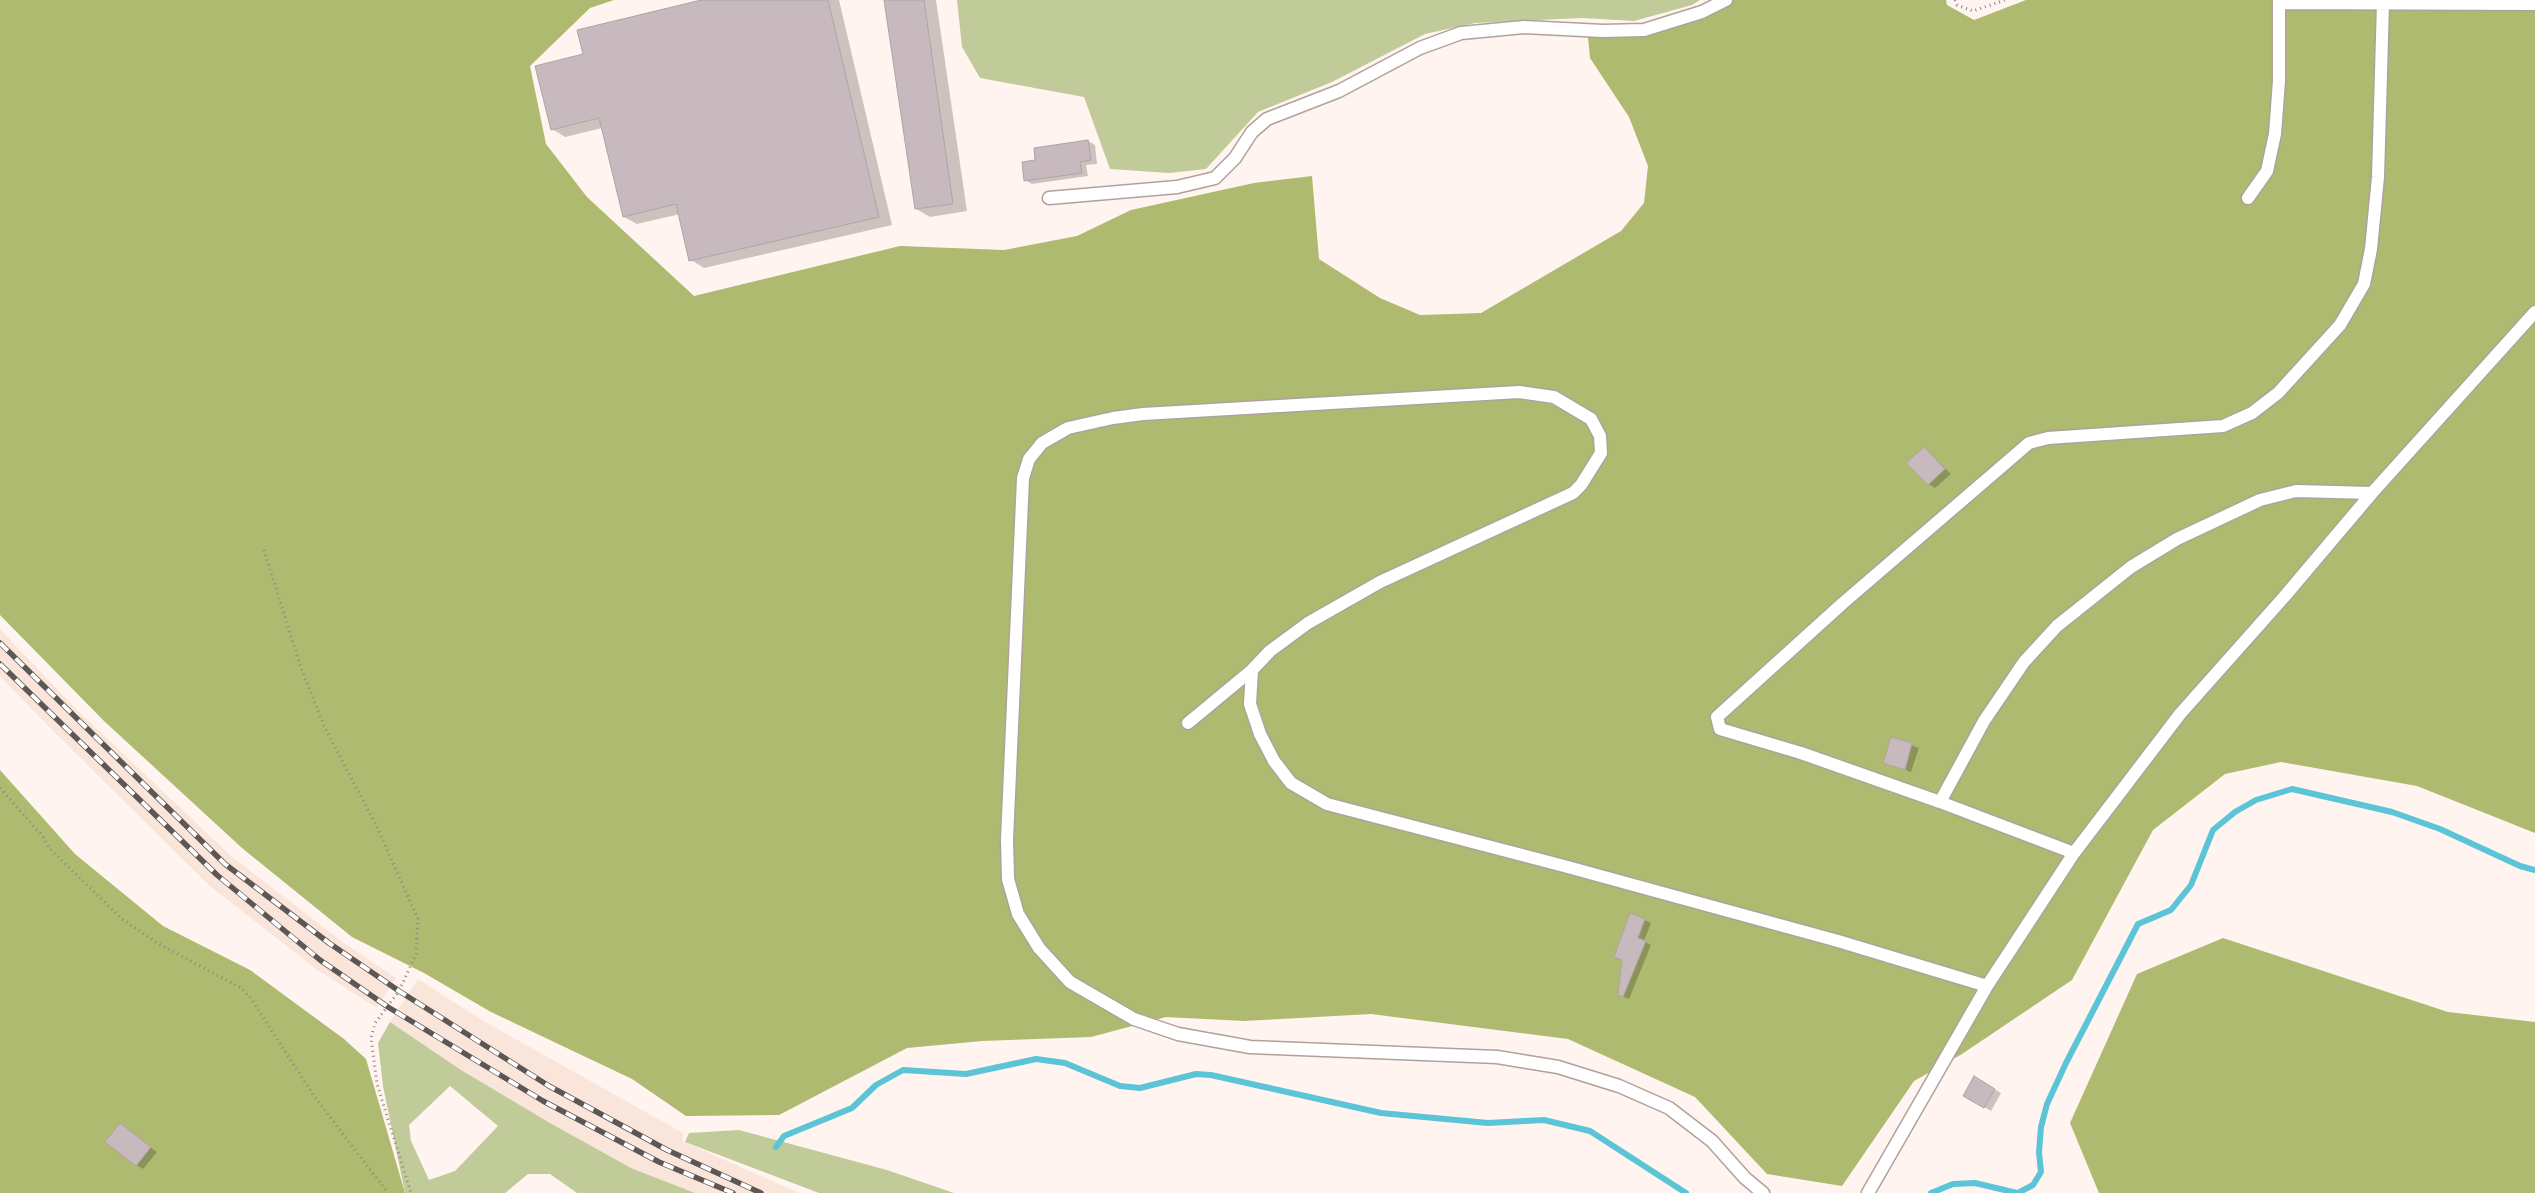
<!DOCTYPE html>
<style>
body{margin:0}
canvas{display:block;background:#fff4ef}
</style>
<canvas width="2535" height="1193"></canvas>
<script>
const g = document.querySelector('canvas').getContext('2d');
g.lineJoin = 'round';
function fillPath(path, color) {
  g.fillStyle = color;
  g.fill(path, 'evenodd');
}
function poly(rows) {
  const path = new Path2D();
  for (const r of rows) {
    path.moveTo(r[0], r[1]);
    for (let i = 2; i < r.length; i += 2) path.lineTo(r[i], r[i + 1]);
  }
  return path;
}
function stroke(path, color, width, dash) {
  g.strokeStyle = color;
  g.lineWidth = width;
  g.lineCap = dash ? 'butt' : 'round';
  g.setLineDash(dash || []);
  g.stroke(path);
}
fillPath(poly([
 [0,629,76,709,231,856,344,943,396,978,377,1008,316,969,210,886,53,731,0,676],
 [418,979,480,1019,683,1133,682,1141,799,1193,695,1193,631,1168,522,1107,461,1070,390,1022]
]), '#fae5db');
fillPath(poly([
 [957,0,1700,0,1692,5,1634,21,1582,18,1475,23,1425,34,1332,82,1258,112,1206,169,1169,173,1110,169,1084,97,980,78,962,47],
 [390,1022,461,1070,550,1123,631,1168,695,1193,577,1193,550,1174,528,1174,505,1193,405,1193,383,1086,378,1043],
 [450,1086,498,1126,455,1171,429,1180,411,1141,409,1125],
 [739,1130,887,1170,954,1193,819,1193,685,1142,689,1133]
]), '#c1ca99');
fillPath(poly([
 [0,0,614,0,590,8,530,66,546,144,587,197,694,296,900,246,1004,250,1077,236,1131,210,1254,183,1312,176,1319,259,1380,298,1420,315,1481,313,1621,231,1644,203,1648,166,1629,117,1590,58,1588,37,1643,35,1733,0,1946,0,1947,5,1974,20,2026,0,2535,0,2535,833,2417,786,2281,762,2225,774,2153,830,2072,980,1962,1054,1914,1081,1842,1186,1767,1174,1695,1097,1568,1039,1371,1014,1244,1021,1166,1017,1091,1037,982,1041,907,1048,779,1115,686,1116,632,1079,491,1012,424,973,352,937,242,848,104,721,0,615],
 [0,770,75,854,163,926,250,970,344,1039,366,1059,405,1193,0,1193],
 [2223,938,2448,1012,2535,1022,2535,1193,2099,1193,2070,1123,2137,974]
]), '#aeba6f');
fillPath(poly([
 [709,0,839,0,892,225,704,268,691,260,680,214,637,224,624,217,602,128,565,137,552,129,584,55],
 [886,0,936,0,967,211,930,217,916,209],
 [1088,141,1095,145,1097,164,1086,165,1088,176,1032,184,1025,180,1037,161],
 [1924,448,1951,474,1935,488,1929,484],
 [1892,738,1919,748,1911,772,1885,762],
 [1644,920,1651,923,1644,941,1651,945,1629,999,1619,995,1623,960],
 [1975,1078,2001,1093,1991,1111,1965,1096],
 [120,1124,157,1152,143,1169,137,1165]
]), '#0003');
stroke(poly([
 [776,1147,784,1136,852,1108,876,1085,903,1070,966,1074,1036,1059,1065,1063,1120,1086,1140,1088,1196,1074,1211,1075,1381,1113,1488,1123,1544,1120,1590,1131,1686,1193],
 [1931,1193,1953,1184,1975,1183,2017,1193],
 [2018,1193,2033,1185,2041,1172,2039,1152,2041,1127,2047,1104,2066,1063,2138,924,2171,910,2191,885,2213,830,2235,812,2256,800,2292,789,2392,812,2440,829,2520,866,2535,870]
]), '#5cc4d7', 6);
const building = poly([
 [701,0,828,0,879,217,689,261,676,204,623,217,599,118,551,130,535,66,583,54,577,30,701,0],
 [884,0,924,0,953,204,915,209,884,0],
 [1088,140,1091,160,1080,162,1082,173,1024,181,1022,162,1035,160,1034,148,1088,140],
 [1924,447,1945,469,1928,485,1906,463,1924,447],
 [1891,737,1912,743,1905,770,1883,763,1891,737],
 [1630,913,1645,919,1638,938,1646,941,1623,997,1618,995,1622,960,1614,957,1630,913],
 [1974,1076,1995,1089,1984,1108,1963,1096,1974,1076],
 [120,1123,151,1147,136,1166,105,1142,120,1123]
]);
fillPath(building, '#c7b9bd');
stroke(building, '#b0a3a6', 1);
const service = poly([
 [2279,0,2279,3,2535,4],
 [1049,198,1177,187,1215,178,1235,158,1252,132,1267,119,1339,91,1420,48,1461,33,1524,27,1603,31,1644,30,1702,12,1726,0],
 [2248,198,2267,171,2275,134,2279,81,2279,3],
 [1252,670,1250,704,1260,734,1274,761,1291,783,1327,804,1564,866,1838,941,1987,986],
 [1188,723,1252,670,1270,651,1308,623,1380,582,1573,493,1581,485,1601,453,1600,436,1591,419,1554,397,1519,392,1143,414,1113,418,1068,428,1042,443,1029,459,1023,478,1007,840,1008,879,1018,914,1039,948,1070,982,1134,1019,1178,1034,1250,1047,1497,1057,1558,1067,1619,1086,1669,1108,1712,1141,1745,1178,1763,1193],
 [1940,802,1984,721,2024,662,2057,626,2131,567,2177,539,2260,500,2296,491,2372,493],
 [2074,853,1940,802,1801,753,1720,729,1717,717,1843,603,2029,443,2048,438,2223,426,2252,413,2278,393,2340,325,2364,284,2371,249,2378,177,2383,3],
 [1868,1193,1987,986,2074,853,2180,714,2284,597,2372,493,2535,312]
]);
stroke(service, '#afa29c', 15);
stroke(poly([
 [1955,0,1957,5,1973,11,2005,0],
 [264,550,300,665,324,726,377,827,418,919,416,954,399,991,375,1023,371,1038,377,1084,411,1193],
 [0,788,43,837,49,848,123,920,157,943,241,988,250,997,314,1096,388,1193]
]), '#8d8682', 3, [1, 4]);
stroke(service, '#fff', 12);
const rail = poly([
 [0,643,225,864,329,943,399,991,549,1086,667,1150,761,1193],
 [0,664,217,875,320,960,388,1007,543,1101,659,1162,733,1193]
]);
stroke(rail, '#5d5754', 5.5);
stroke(rail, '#fff', 4, [11]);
</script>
